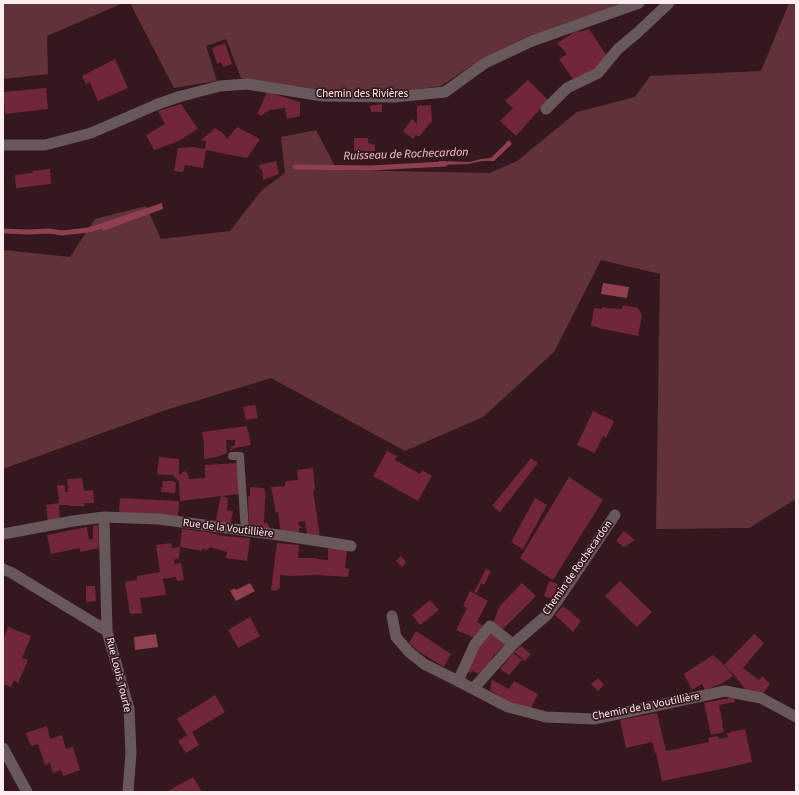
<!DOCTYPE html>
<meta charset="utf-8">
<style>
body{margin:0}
#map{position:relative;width:799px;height:795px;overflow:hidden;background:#35181e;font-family:"Source Sans 3",sans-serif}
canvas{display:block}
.frame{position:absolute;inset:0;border:4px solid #feedef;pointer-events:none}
</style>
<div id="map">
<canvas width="799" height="795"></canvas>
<div class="frame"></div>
</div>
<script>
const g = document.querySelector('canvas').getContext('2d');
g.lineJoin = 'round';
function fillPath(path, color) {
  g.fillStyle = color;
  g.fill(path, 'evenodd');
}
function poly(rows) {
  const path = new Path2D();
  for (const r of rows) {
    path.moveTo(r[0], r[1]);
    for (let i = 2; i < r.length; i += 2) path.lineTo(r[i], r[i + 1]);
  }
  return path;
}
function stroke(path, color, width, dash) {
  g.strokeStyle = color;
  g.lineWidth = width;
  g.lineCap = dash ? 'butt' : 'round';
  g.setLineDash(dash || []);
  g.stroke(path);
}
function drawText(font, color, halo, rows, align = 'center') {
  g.font = font + ' "Source Sans 3",sans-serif';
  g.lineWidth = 3.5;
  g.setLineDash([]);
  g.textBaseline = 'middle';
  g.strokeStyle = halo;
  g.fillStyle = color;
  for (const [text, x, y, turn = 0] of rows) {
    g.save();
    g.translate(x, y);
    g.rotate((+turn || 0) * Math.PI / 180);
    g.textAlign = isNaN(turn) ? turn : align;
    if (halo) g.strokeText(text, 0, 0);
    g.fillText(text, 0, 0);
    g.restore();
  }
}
fillPath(poly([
 [3,3,123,3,47,36,48,74,3,79],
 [130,3,624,3,529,36,483,58,441,86,394,92,329,91,241,78,226,39,206,46,217,81,174,88],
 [789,3,796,3,796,499,749,528,656,529,660,274,601,260,554,352,483,417,405,451,271,378,163,411,3,469,3,250,70,257,95,219,146,206,161,239,230,231,261,191,285,173,281,137,316,130,337,170,490,173,517,161,577,112,635,97,650,76,761,71]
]), '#62323b');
fillPath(poly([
 [509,140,512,144,494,161,482,161,469,164,439,165,439,161,470,162,481,159,491,158],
 [162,203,163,209,103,231,102,223],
 [603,283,629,287,627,298,601,294],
 [250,583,255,591,236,601,230,591,235,588,236,590],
 [156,634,158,647,135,650,134,637]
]), '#8f3f50');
stroke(poly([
 [295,167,370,168,445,164],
 [3,231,28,232,49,231,62,233,88,230,109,224]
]), '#8f3f50', 5);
fillPath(poly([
 [589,29,607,56,601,64,592,70,573,79,559,59,567,54,557,43,578,30,579,32],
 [225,43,232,64,223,67,221,62,217,64,212,48],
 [115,59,128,88,98,101,90,82,86,84,82,76],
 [528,80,548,100,516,136,500,121,513,108,505,101],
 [46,88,48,109,5,114,3,92],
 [267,92,300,102,300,116,287,119,285,108,270,110,261,116,257,113,261,106],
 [181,104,198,129,179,141,154,150,146,135,165,124,158,111],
 [382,104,382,112,371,112,370,106],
 [431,105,432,122,430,123,419,137,416,135,413,139,403,131,412,119,417,124,417,106],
 [237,127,260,139,247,158,206,150,203,168,185,165,183,172,174,171,178,148,194,147,205,149,206,141,201,140,215,128,223,133,227,139],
 [354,138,368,138,368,143,375,145,375,151,354,151],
 [276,161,279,174,263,180,262,169,260,170,259,165],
 [50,169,51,184,16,188,15,175,33,173,32,171],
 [623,305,638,308,642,315,638,336,598,328,598,327,591,326,594,308,602,309,602,307,611,309,611,308,622,309],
 [255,405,258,418,246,420,243,407],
 [593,411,614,421,606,438,603,436,595,453,577,445],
 [247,426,251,445,235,448,230,451,230,449,231,447,235,445,235,440,226,440,227,453,217,457,204,459,204,443,202,432],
 [387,451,397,456,395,460,420,474,422,470,432,476,418,501,373,476],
 [159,457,179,459,179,475,186,470,189,479,205,478,205,465,238,463,239,494,180,501,179,482,173,475,157,474],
 [531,458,538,463,500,512,492,506],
 [313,468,315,489,313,490,320,537,307,535,305,521,298,522,299,526,301,526,302,528,299,528,299,532,281,533,278,512,276,513,271,487,285,486,285,483,287,481,298,480,297,470],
 [569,477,603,500,553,580,520,558],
 [82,478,84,491,93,490,94,503,84,503,85,506,69,506,69,505,59,505,60,520,48,523,46,505,59,503,57,485,65,485,65,492,68,492,67,479],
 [163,481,173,481,176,483,175,493,161,492],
 [250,487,264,488,266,498,265,498,264,523,267,523,269,526,270,530,249,526,248,496,250,496],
 [221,496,228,498,227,510,233,511,230,526,215,524],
 [120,498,178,501,179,502,178,519,119,513],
 [535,498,547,505,523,549,511,542],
 [98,525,99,548,81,552,79,548,51,554,47,535,87,527,89,540,93,539,93,526],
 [182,529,208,532,223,536,250,538,247,561,226,558,227,552,210,547,207,550,202,549,202,551,180,547],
 [624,531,635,540,624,547,616,541],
 [171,543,172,548,180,547,179,558,174,560,174,564,181,563,184,580,177,581,176,577,163,579,166,595,140,598,142,613,130,614,125,582,137,580,137,576,160,572,156,545],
 [277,543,299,545,298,558,317,558,317,559,328,560,328,548,347,550,345,568,349,569,348,577,317,575,291,576,280,575,280,588,276,591,271,590],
 [401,556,406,562,402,567,396,561],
 [486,569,491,571,484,585,481,583,477,593,474,592],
 [549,581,558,584,554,596,552,599,544,596],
 [620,581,652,612,637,627,605,596],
 [522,583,536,596,500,632,492,626,499,607],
 [86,586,95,586,96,601,86,602],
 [470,591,488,601,477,622,485,627,477,639,456,630,467,608,463,606],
 [430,600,439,610,420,625,412,615],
 [563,606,581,621,573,632,555,615],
 [250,617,260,636,238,648,228,630],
 [8,627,31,636,22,658,28,660,18,683,14,680,11,687,3,684,3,640],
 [416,631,451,654,444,667,418,651,409,643],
 [491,632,505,644,495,655,494,654,491,661,478,674,472,670,470,673,466,671,477,651,489,633],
 [754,634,764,643,743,668,759,680,762,676,770,684,761,696,747,691,734,675,724,665],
 [521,646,531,654,525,661,514,652],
 [513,653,522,660,509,675,500,669],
 [713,655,722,663,733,676,721,684,705,690,702,684,692,690,684,674],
 [598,678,604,685,598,691,591,684],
 [492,680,509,689,514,681,538,694,531,708,507,701,490,690],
 [215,695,225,712,192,732,199,745,186,753,178,741,187,735,177,719],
 [734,697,735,702,719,705,723,725,722,725,724,732,711,735,704,703],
 [657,713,666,751,709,742,708,738,718,736,719,739,728,737,727,733,730,733,730,732,745,729,752,762,726,768,662,781,656,753,655,753,652,742,626,748,620,720],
 [47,726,50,739,62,735,66,749,73,747,80,770,63,776,61,770,53,773,50,763,45,765,38,744,31,746,26,733],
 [193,777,202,792,166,792]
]), '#722639');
stroke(poly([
 [232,456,240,456,245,531]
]), '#68585a', 8);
stroke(poly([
 [158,104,178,97],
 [458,681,475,644,490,626,513,644]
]), '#68585a', 11);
stroke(poly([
 [178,97,220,86,247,84,323,96,394,97,445,92,485,63,532,41,639,3],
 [546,109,567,88,598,73,618,49,637,33,669,3],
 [3,145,45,145,91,133,158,104],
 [104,517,107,631,129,709,131,753,128,792],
 [3,534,73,521,104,517,159,519,286,536,351,546],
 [3,569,12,573,107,631],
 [392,616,396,637,409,652,424,664,458,681,508,707,546,717,594,719,725,691,761,698,796,717],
 [473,689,513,644,547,615,560,597,615,515],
 [3,748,27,792]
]), '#68585a', 11);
drawText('11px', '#feedef', '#35181e', [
 ["Chemin des Rivières",362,95],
 ["Rue de la Voutillière",228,529,7],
 ["Chemin de Rochecardon",578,568,-55],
 ["Rue Louis Tourte",118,675,76],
 ["Chemin de la Voutillière",646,707,-11]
]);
drawText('italic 12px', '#f5c4cb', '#35181e', [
 ["Ruisseau de Rochecardon",406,155,-2]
]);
</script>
